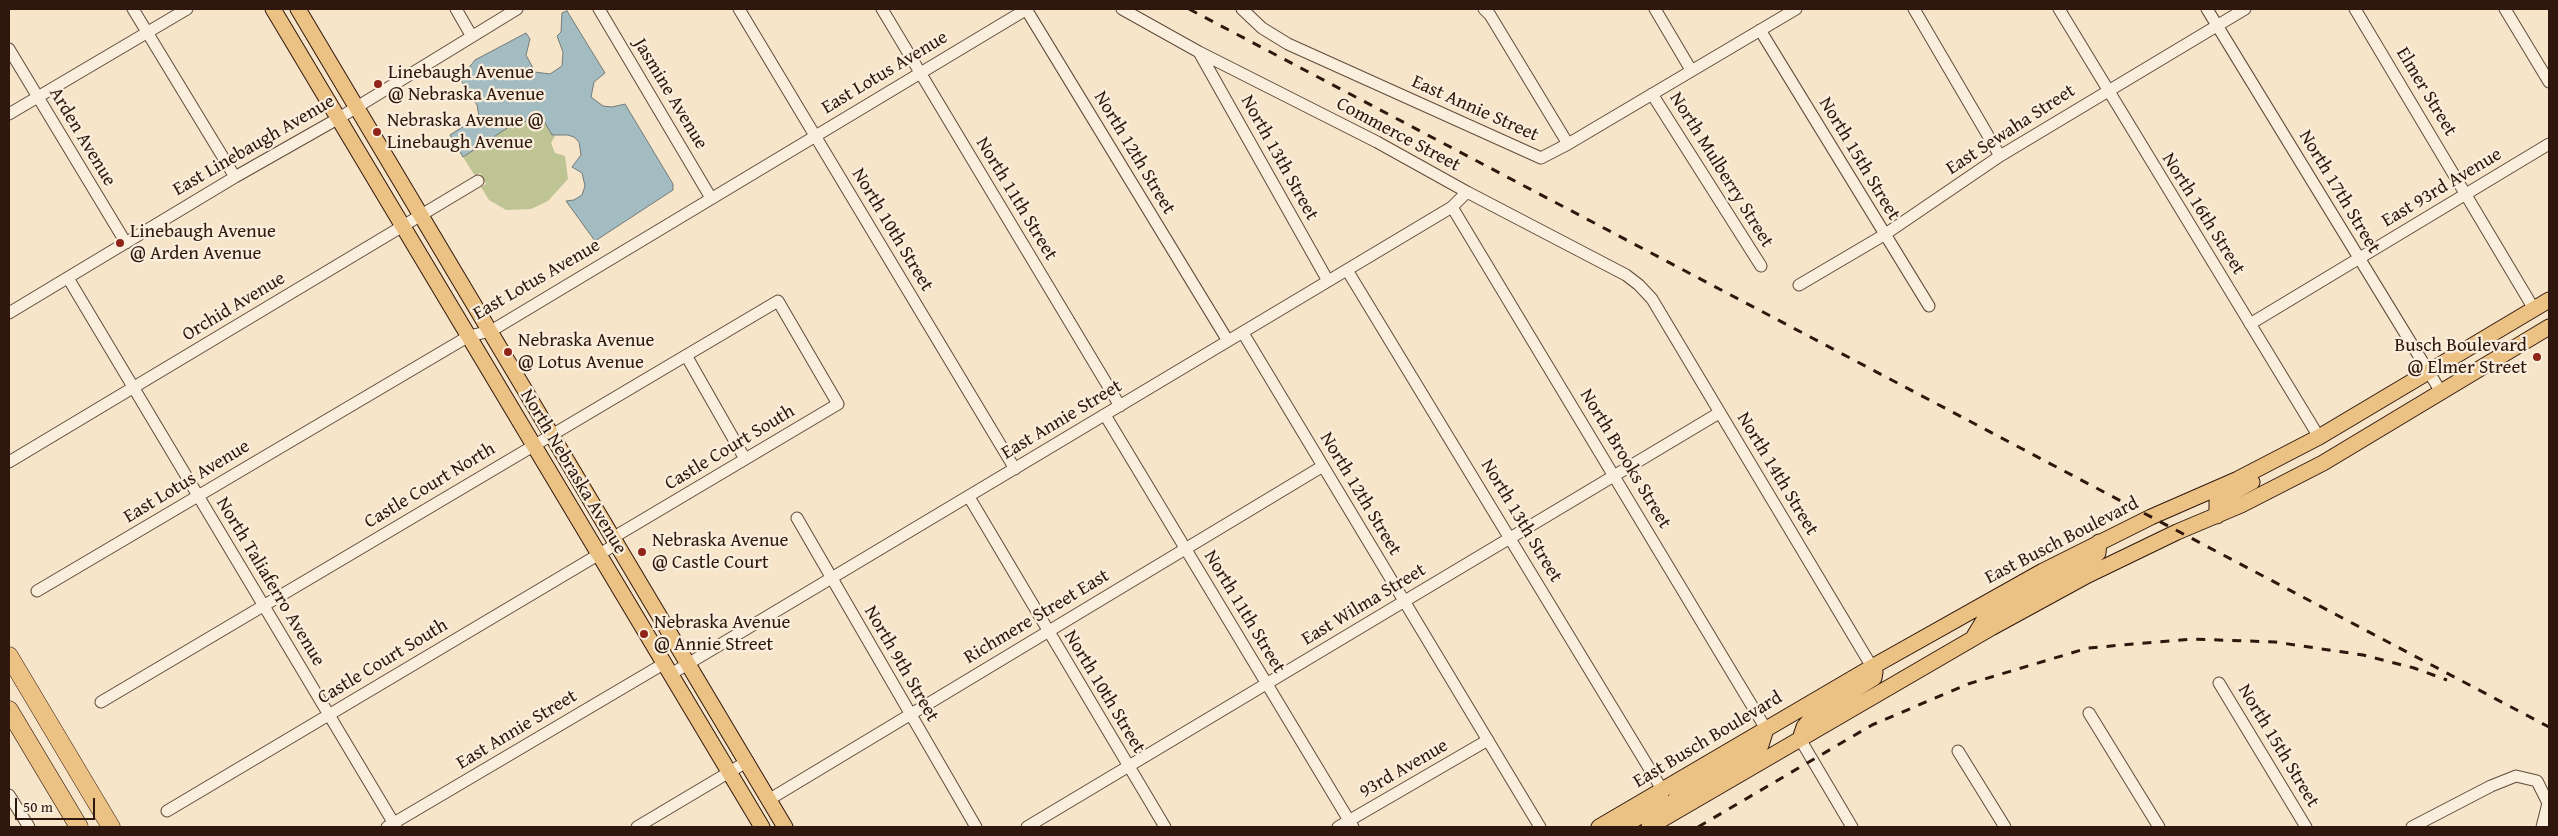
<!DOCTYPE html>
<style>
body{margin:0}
#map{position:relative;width:2558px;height:836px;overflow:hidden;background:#f7e5c9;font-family:"Gentium Book Plus",serif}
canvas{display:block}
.frame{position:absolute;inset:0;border:10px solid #2f170d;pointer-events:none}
.scale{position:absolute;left:15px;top:798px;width:80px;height:22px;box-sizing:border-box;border:2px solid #2f170d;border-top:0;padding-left:6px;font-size:15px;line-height:18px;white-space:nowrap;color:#2f170d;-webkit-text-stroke:4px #faeedc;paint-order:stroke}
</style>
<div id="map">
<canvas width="2558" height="836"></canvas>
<div class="frame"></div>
<div class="scale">50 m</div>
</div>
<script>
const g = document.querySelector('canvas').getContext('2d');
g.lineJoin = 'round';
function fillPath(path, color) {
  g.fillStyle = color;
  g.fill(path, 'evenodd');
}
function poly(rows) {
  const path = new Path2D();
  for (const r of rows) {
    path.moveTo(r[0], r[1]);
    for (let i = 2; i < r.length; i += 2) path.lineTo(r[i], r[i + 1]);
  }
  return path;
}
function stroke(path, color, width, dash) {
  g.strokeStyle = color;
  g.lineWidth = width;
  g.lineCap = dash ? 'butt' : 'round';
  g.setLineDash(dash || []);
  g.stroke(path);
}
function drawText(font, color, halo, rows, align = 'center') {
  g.font = font + ' "Gentium Book Plus",serif';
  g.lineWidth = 4.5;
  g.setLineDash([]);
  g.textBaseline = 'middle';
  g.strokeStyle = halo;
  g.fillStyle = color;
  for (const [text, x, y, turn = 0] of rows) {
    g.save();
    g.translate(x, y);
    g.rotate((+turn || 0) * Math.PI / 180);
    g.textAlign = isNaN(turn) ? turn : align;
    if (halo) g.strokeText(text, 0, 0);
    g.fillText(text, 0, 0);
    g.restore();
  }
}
fillPath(poly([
 [534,119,544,121,552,135,555,136,551,143,555,153,565,156,568,179,548,201,531,209,506,210,489,200,481,187,486,184,480,173,475,176,463,157,512,125]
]), '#bfc495');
const water = poly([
 [567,11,605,73,594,82,591,97,603,106,612,107,625,104,673,184,673,190,595,241,566,201,574,200,582,195,585,186,582,173,572,167,581,155,579,142,574,137,568,135,552,135,544,121,534,119,512,125,463,157,450,135,479,116,477,105,460,79,475,60,526,33,530,39,526,55,535,72,550,74,562,66,563,52,557,36,561,32,562,13,567,11]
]);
fillPath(water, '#a2bcc1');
stroke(water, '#747a79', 1);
const minor = poly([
 [133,9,235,177],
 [456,9,471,35],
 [599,9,711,198],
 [739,9,1015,469],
 [882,9,1120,406],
 [1026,9,1228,341],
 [1122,9,1199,52,1377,142,1467,192,1626,275,1639,285,1652,299,1872,667],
 [1242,9,1262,28,1288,44,1541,158,1568,144,1796,9],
 [1484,9,1490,15,1568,144],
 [1655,9,1691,70],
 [1914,9,2000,156],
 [2059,9,2319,437],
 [2207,9,2441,392],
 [2355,9,2534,309],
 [2505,9,2549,82],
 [1760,30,1929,306],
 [9,49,126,243],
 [1199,52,1328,281],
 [1652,94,1761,266],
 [9,114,187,9],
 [1452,207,1766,729],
 [1347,270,1663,791],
 [68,278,396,827],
 [1799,285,1884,235,2000,156,2245,9],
 [9,313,235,177,339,118,517,9],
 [2250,324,2549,144],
 [1243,333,1540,827],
 [687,357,745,459],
 [1105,415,1353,827],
 [9,462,478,181],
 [969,497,1165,827],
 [797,518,976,827],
 [37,591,469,336,491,331,1027,9],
 [671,674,1452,207,1467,192],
 [2219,683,2306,827],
 [101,702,778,301,838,404,614,537],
 [2089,713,2159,827],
 [1800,739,1852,827],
 [1958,751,2005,827],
 [9,795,29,827],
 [770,799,1323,466],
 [167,811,618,543],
 [387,827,665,663],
 [637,827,748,761],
 [1027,827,1719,413],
 [1338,827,1488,740],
 [2412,827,2491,786,2516,776,2537,781,2548,803,2542,827]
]);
const major = poly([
 [273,9,762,827],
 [298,9,785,827],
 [2217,516,2217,501,2252,482],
 [1973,638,1985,618,2092,558,2098,553,2099,542],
 [1800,739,1804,727,1812,717,1874,678,1875,672,1872,667],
 [1661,817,1679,795,1750,754,1761,745,1766,729],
 [1599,827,1872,667,2043,571,2151,517,2238,479,2319,437,2549,300],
 [1621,827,1655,808,1662,800],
 [1649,827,1991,628,2088,575,2177,532,2241,505,2323,463,2549,327]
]);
const highway = poly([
 [9,656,111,827],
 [9,710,79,827]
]);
stroke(minor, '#614a3c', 13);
stroke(major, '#2f170d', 17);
stroke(highway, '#2f170d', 19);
stroke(minor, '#faeedc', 11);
stroke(major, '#ecc284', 15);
stroke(highway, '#ecc284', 18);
stroke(poly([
 [1189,9,2549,727],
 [1698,827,1872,725,1968,684,2088,648,2192,639,2275,642,2363,655,2414,668,2447,680]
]), '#2f170d', 3, [9, 9]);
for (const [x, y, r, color] of [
 [378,84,5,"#8f2418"],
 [377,132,5,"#8f2418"],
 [120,243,5,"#8f2418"],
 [508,352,5,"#8f2418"],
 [2537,357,5,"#8f2418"],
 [642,552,5,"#8f2418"],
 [644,634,5,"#8f2418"]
]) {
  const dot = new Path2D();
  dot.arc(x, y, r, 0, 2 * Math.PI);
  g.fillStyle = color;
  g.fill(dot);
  stroke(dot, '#faeedc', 2);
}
drawText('19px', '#2f170d', '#faeedc', [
 ["Linebaugh Avenue",388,73],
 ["@ Nebraska Avenue",388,95],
 ["Nebraska Avenue @",387,121],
 ["Linebaugh Avenue",387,143],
 ["Linebaugh Avenue",130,232],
 ["@ Arden Avenue",130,254],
 ["Nebraska Avenue",518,341],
 ["@ Lotus Avenue",518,363],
 ["Busch Boulevard",2527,346,"right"],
 ["@ Elmer Street",2527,368,"right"],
 ["Nebraska Avenue",652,541],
 ["@ Castle Court",652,563],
 ["Nebraska Avenue",654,623],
 ["@ Annie Street",654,645]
], 'left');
drawText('19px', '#2f170d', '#faeedc', [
 ["East Lotus Avenue",885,73,-31],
 ["Elmer Street",2426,92,59],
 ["Jasmine Avenue",670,94,59],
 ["East Annie Street",1475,109,24],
 ["East Sewaha Street",2011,130,-33],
 ["Commerce Street",1398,135,28],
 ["Arden Avenue",82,137,59],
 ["East Linebaugh Avenue",254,146,-30],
 ["North 12th Street",1134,153,59],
 ["North 13th Street",1279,158,61],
 ["North 15th Street",1859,159,59],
 ["North Mulberry Street",1721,170,58],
 ["East 93rd Avenue",2442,188,-31],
 ["North 17th Street",2339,192,59],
 ["North 11th Street",1016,199,59],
 ["North 16th Street",2203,214,58],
 ["North 10th Street",892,230,59],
 ["East Lotus Avenue",537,280,-30],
 ["Orchid Avenue",234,307,-31],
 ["East Annie Street",1062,420,-31],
 ["Castle Court South",730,448,-31],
 ["North Brooks Street",1625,459,59],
 ["North Nebraska Avenue",573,472,59],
 ["North 14th Street",1777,474,59],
 ["East Lotus Avenue",187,482,-31],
 ["Castle Court North",430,486,-31],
 ["North 12th Street",1360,494,59],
 ["North 13th Street",1521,521,59],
 ["East Busch Boulevard",2062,541,-27],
 ["North Taliaferro Avenue",270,582,59],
 ["East Wilma Street",1364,605,-31],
 ["North 11th Street",1244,612,59],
 ["Richmere Street East",1037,617,-31],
 ["Castle Court South",383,662,-31],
 ["North 9th Street",901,664,60],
 ["North 10th Street",1104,692,59],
 ["East Annie Street",517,730,-31],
 ["East Busch Boulevard",1708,740,-31],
 ["North 15th Street",2278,746,59],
 ["93rd Avenue",1404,769,-30]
]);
</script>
